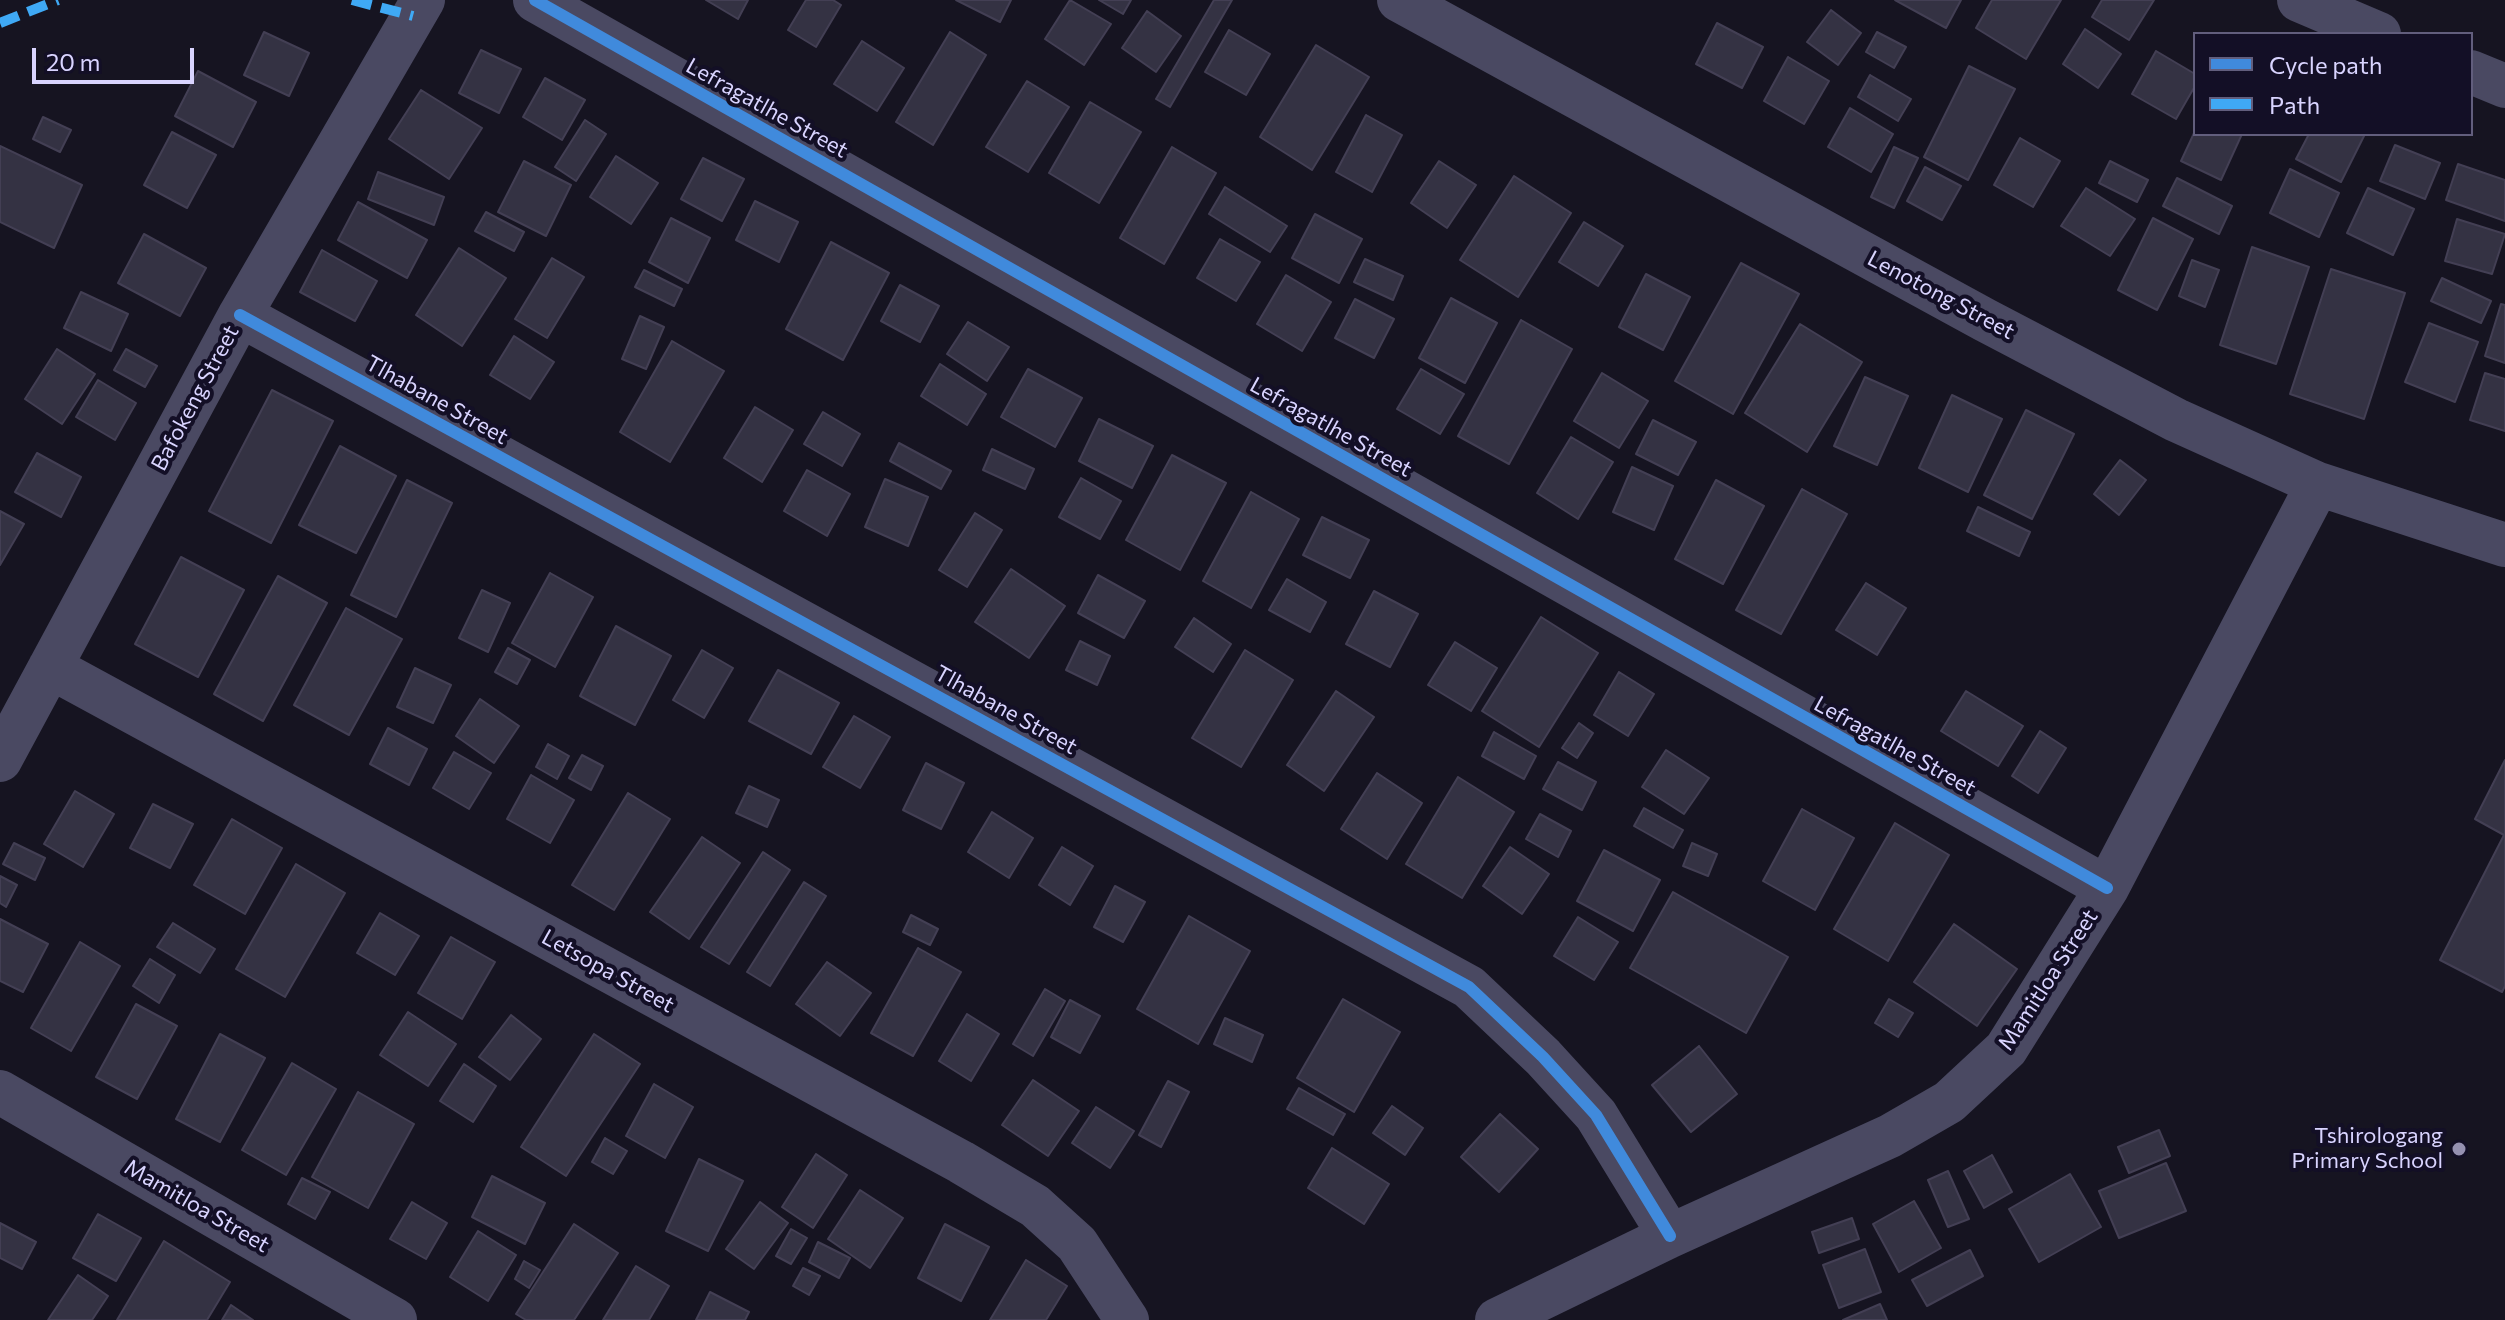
<!DOCTYPE html>
<style>
body{margin:0}
#map{position:relative;width:2505px;height:1320px;overflow:hidden;background:#161421;font-family:Commissioner,sans-serif}
canvas{display:block}
.legend{position:absolute;left:2193px;top:32px;width:280px;height:104px;box-sizing:border-box;background:#130f26;border:2px solid #625e7d;margin:0;padding:10px 14px;list-style:none;font-size:24px;color:#d9d4ff}
.legend li{display:flex;align-items:center;gap:16px;height:40px}
.legend b{width:40px;border:2px solid #625e7d}
.scale{position:absolute;left:32px;top:48px;width:162px;height:36px;box-sizing:border-box;border:4px solid #d9d4ff;border-top:0;padding-left:10px;font-size:24px;line-height:28px;white-space:nowrap;color:#d9d4ff;-webkit-text-stroke:6px #130f26;paint-order:stroke}
</style>
<div id="map">
<canvas width="2505" height="1320"></canvas>
<ul class="legend">
<li><b style="height:10px;background:#408adc"></b>Cycle path</li>
<li><b style="height:10px;background:#3fa9f5"></b>Path</li>
</ul>
<div class="scale">20 m</div>
</div>
<script>
const g = document.querySelector('canvas').getContext('2d');
g.lineJoin = 'round';
function fillPath(path, color) {
  g.fillStyle = color;
  g.fill(path, 'evenodd');
}
function poly(rows) {
  const path = new Path2D();
  for (const r of rows) {
    path.moveTo(r[0], r[1]);
    for (let i = 2; i < r.length; i += 2) path.lineTo(r[i], r[i + 1]);
  }
  return path;
}
function stroke(path, color, width, dash) {
  g.strokeStyle = color;
  g.lineWidth = width;
  g.lineCap = dash ? 'butt' : 'round';
  g.setLineDash(dash || []);
  g.stroke(path);
}
function drawText(font, color, halo, rows, align = 'center') {
  g.font = font + ' Commissioner,sans-serif';
  g.lineWidth = 8;
  g.setLineDash([]);
  g.textBaseline = 'middle';
  g.strokeStyle = halo;
  g.fillStyle = color;
  for (const [text, x, y, turn = 0] of rows) {
    g.save();
    g.translate(x, y);
    g.rotate((+turn || 0) * Math.PI / 180);
    g.textAlign = isNaN(turn) ? turn : align;
    if (halo) g.strokeText(text, 0, 0);
    g.fillText(text, 0, 0);
    g.restore();
  }
}
const building = poly([
 [706,0,748,0,738,19,706,0],
 [806,0,833,0,841,5,816,47,788,30,806,0],
 [956,0,1011,0,1000,22,956,0],
 [1070,0,1111,24,1084,65,1045,39,1070,0],
 [1099,0,1131,0,1123,14,1099,0],
 [1214,0,1232,0,1170,107,1156,99,1214,0],
 [1895,0,1961,0,1946,28,1895,0],
 [1992,0,2061,0,2026,59,1976,28,1992,0],
 [2102,0,2154,0,2129,40,2092,17,2102,0],
 [1831,10,1861,33,1838,65,1807,42,1831,10],
 [1147,11,1181,36,1156,72,1122,48,1147,11],
 [1717,23,1763,47,1742,88,1696,64,1717,23],
 [2085,29,2121,54,2098,88,2063,64,2085,29],
 [1229,30,1270,54,1246,95,1205,72,1229,30],
 [264,32,309,53,289,96,244,75,264,32],
 [950,32,986,55,933,145,896,122,950,32],
 [1877,32,1906,47,1894,68,1866,52,1877,32],
 [862,41,904,68,877,111,834,84,862,41],
 [1316,45,1369,77,1312,170,1260,137,1316,45],
 [481,50,521,69,499,113,459,93,481,50],
 [2156,51,2195,74,2195,86,2176,119,2132,94,2156,51],
 [1788,57,1829,81,1804,124,1764,101,1788,57],
 [1969,66,2015,89,1968,180,1924,157,1969,66],
 [198,71,256,102,233,147,175,116,198,71],
 [1870,75,1911,99,1898,121,1858,97,1870,75],
 [545,78,585,100,562,140,523,117,545,78],
 [1027,81,1069,107,1028,172,986,147,1027,81],
 [421,90,482,128,449,179,389,139,421,90],
 [1090,102,1141,132,1099,203,1049,173,1090,102],
 [1850,108,1893,134,1871,172,1828,147,1850,108],
 [1366,115,1402,135,1372,192,1336,172,1366,115],
 [43,117,71,130,60,152,33,139,43,117],
 [585,120,606,134,576,181,555,167,585,120],
 [2195,131,2195,134,2242,134,2221,180,2181,161,2195,131],
 [172,132,216,155,187,208,144,185,172,132],
 [2309,134,2365,134,2341,182,2296,159,2309,134],
 [2020,138,2060,161,2033,207,1994,185,2020,138],
 [2395,145,2440,163,2425,199,2380,181,2395,145],
 [0,146,82,185,54,248,0,222,0,146],
 [1172,147,1216,173,1164,264,1120,238,1172,147],
 [1894,147,1918,158,1894,208,1871,197,1894,147],
 [616,156,658,183,631,224,590,197,616,156],
 [703,158,744,179,722,221,681,199,703,158],
 [524,161,571,185,546,236,498,212,524,161],
 [1439,161,1476,185,1447,228,1411,203,1439,161],
 [2110,161,2148,180,2137,202,2099,183,2110,161],
 [2458,164,2505,180,2505,221,2446,200,2458,164],
 [1925,167,1961,186,1942,220,1907,201,1925,167],
 [2290,169,2339,193,2319,237,2270,213,2290,169],
 [378,172,444,197,434,225,368,199,378,172],
 [1514,176,1571,213,1518,297,1460,260,1514,176],
 [2177,178,2232,206,2219,234,2163,206,2177,178],
 [1225,187,1287,226,1270,252,1209,214,1225,187],
 [2086,188,2135,219,2110,256,2061,226,2086,188],
 [2368,188,2414,209,2393,255,2347,233,2368,188],
 [755,201,798,222,779,262,736,240,755,201],
 [358,202,427,240,407,278,338,240,358,202],
 [486,212,524,232,514,251,475,231,486,212],
 [1315,214,1362,239,1339,283,1292,258,1315,214],
 [671,218,710,238,688,283,649,262,671,218],
 [2153,218,2193,239,2157,310,2118,290,2153,218],
 [2457,219,2505,234,2492,274,2445,261,2457,219],
 [1584,222,1623,246,1598,286,1559,262,1584,222],
 [144,234,206,268,180,316,118,283,144,234],
 [1220,239,1260,262,1236,301,1197,278,1220,239],
 [831,242,889,273,843,360,786,329,831,242],
 [2252,247,2309,267,2276,364,2220,345,2252,247],
 [459,248,506,278,462,346,416,315,459,248],
 [322,250,377,281,355,321,300,292,322,250],
 [552,258,584,277,547,338,515,319,552,258],
 [1365,259,1403,276,1393,300,1354,282,1365,259],
 [2192,260,2219,270,2205,307,2179,296,2192,260],
 [1741,263,1799,294,1733,414,1675,381,1741,263],
 [2331,269,2405,293,2364,419,2290,394,2331,269],
 [644,270,682,289,674,306,635,287,644,270],
 [1646,274,1690,297,1663,350,1619,327,1646,274],
 [1286,275,1331,302,1302,351,1257,324,1286,275],
 [2442,278,2491,301,2481,323,2431,301,2442,278],
 [900,285,939,306,920,342,881,321,900,285],
 [81,292,128,314,111,351,64,328,81,292],
 [1451,298,1497,323,1465,383,1419,358,1451,298],
 [1355,299,1394,319,1374,358,1335,338,1355,299],
 [2501,304,2505,305,2505,363,2485,356,2501,304],
 [640,316,664,327,646,369,622,359,640,316],
 [1521,320,1572,349,1509,464,1458,436,1521,320],
 [968,322,1009,347,987,381,947,354,968,322],
 [2429,323,2478,342,2455,402,2405,382,2429,323],
 [1800,324,1862,362,1807,452,1745,413,1800,324],
 [514,336,554,362,530,399,490,375,514,336],
 [672,341,724,371,670,462,620,432,672,341],
 [57,349,95,374,62,424,25,399,57,349],
 [126,349,157,366,145,387,114,370,126,349],
 [940,364,986,394,967,425,921,396,940,364],
 [1028,369,1082,398,1055,447,1001,417,1028,369],
 [1421,369,1464,394,1440,434,1397,409,1421,369],
 [1602,373,1648,401,1619,448,1574,421,1602,373],
 [2485,373,2505,379,2505,431,2470,420,2485,373],
 [1865,377,1908,396,1877,465,1834,446,1865,377],
 [98,380,136,403,115,440,76,417,98,380],
 [272,390,333,421,271,543,209,511,272,390],
 [1952,395,2002,419,1968,492,1919,468,1952,395],
 [755,407,793,430,762,482,724,458,755,407],
 [2026,410,2074,434,2032,519,1984,495,2026,410],
 [823,412,860,434,842,466,804,444,823,412],
 [1099,419,1153,446,1132,488,1079,461,1099,419],
 [1653,420,1696,442,1678,475,1636,454,1653,420],
 [1571,437,1613,462,1578,519,1537,493,1571,437],
 [899,443,951,471,941,489,890,461,899,443],
 [340,446,396,476,356,553,299,525,340,446],
 [992,449,1034,469,1025,489,983,470,992,449],
 [37,453,81,477,61,517,15,492,37,453],
 [1172,455,1226,483,1180,570,1126,540,1172,455],
 [2120,460,2146,480,2119,515,2094,494,2120,460],
 [1632,467,1673,486,1654,530,1613,512,1632,467],
 [807,470,850,494,827,536,784,511,807,470],
 [1081,478,1121,501,1100,539,1059,517,1081,478],
 [885,479,928,497,908,546,865,527,885,479],
 [407,480,452,503,396,617,351,595,407,480],
 [1716,480,1764,506,1723,584,1675,559,1716,480],
 [1802,489,1847,514,1781,634,1736,610,1802,489],
 [1251,492,1299,519,1251,608,1203,581,1251,492],
 [1978,507,2030,532,2019,556,1967,531,1978,507],
 [0,511,24,524,0,565,0,511],
 [975,513,1002,530,967,587,939,570,975,513],
 [1322,517,1369,540,1350,578,1303,555,1322,517],
 [181,557,244,590,198,677,135,644,181,557],
 [1011,569,1065,606,1029,658,975,622,1011,569],
 [550,573,593,597,555,667,512,643,550,573],
 [1098,575,1145,601,1124,638,1078,613,1098,575],
 [278,576,327,603,263,721,214,694,278,576],
 [1287,579,1326,602,1310,632,1269,610,1287,579],
 [1866,583,1906,608,1877,655,1836,630,1866,583],
 [482,590,510,603,488,652,459,638,482,590],
 [1374,591,1418,614,1390,667,1346,644,1374,591],
 [346,608,402,639,349,735,294,705,346,608],
 [1541,617,1598,653,1539,747,1482,711,1541,617],
 [1194,618,1231,644,1213,672,1175,647,1194,618],
 [616,626,671,656,635,725,580,696,616,626],
 [1080,641,1110,656,1097,685,1066,670,1080,641],
 [1455,642,1497,668,1471,711,1428,685,1455,642],
 [508,648,530,660,517,684,495,672,508,648],
 [702,650,733,668,704,718,673,700,702,650],
 [1245,650,1293,680,1241,767,1192,738,1245,650],
 [415,668,451,685,433,723,397,707,415,668],
 [778,670,839,703,811,754,749,721,778,670],
 [1619,672,1654,694,1628,736,1594,715,1619,672],
 [1336,691,1374,717,1324,791,1287,765,1336,691],
 [1966,691,2023,726,1998,766,1941,731,1966,691],
 [480,699,519,726,494,763,456,736,480,699],
 [854,716,890,737,860,788,823,767,854,716],
 [1579,723,1593,733,1577,758,1562,748,1579,723],
 [388,728,427,749,409,785,370,764,388,728],
 [2040,731,2066,748,2038,793,2012,776,2040,731],
 [1494,732,1536,756,1524,779,1482,756,1494,732],
 [548,744,569,756,557,779,536,767,548,744],
 [1666,750,1709,778,1684,814,1642,787,1666,750],
 [454,752,491,773,469,809,433,788,454,752],
 [582,755,603,766,591,790,569,778,582,755],
 [2505,760,2505,986,2502,992,2440,960,2504,835,2475,819,2505,760],
 [1558,762,1596,782,1582,810,1543,789,1558,762],
 [926,763,964,783,941,829,903,810,926,763],
 [1377,773,1422,803,1387,859,1341,829,1377,773],
 [531,775,574,800,550,843,507,819,531,775],
 [1458,777,1514,812,1462,898,1406,864,1458,777],
 [749,786,779,800,767,827,736,813,749,786],
 [75,791,114,814,83,867,44,844,75,791],
 [628,793,670,819,614,910,572,885,628,793],
 [153,804,193,824,170,868,130,848,153,804],
 [1644,808,1683,830,1673,848,1634,826,1644,808],
 [1802,809,1854,838,1815,910,1763,881,1802,809],
 [992,812,1033,838,1009,878,968,852,992,812],
 [1540,814,1571,831,1558,857,1526,839,1540,814],
 [232,819,282,848,245,914,194,885,232,819],
 [1895,823,1949,855,1888,961,1834,929,1895,823],
 [702,837,740,863,689,939,650,912,702,837],
 [14,843,45,858,35,880,3,864,14,843],
 [1692,843,1717,854,1708,876,1683,866,1692,843],
 [1062,847,1093,866,1070,905,1039,885,1062,847],
 [1510,847,1549,874,1522,914,1483,886,1510,847],
 [1604,850,1660,880,1633,931,1577,901,1604,850],
 [763,852,790,870,729,964,701,947,763,852],
 [296,864,345,893,285,997,236,969,296,864],
 [0,876,17,885,6,907,0,903,0,876],
 [804,882,826,896,770,986,747,972,804,882],
 [1115,886,1145,902,1123,942,1094,927,1115,886],
 [1673,892,1788,957,1746,1033,1630,968,1673,892],
 [380,913,419,936,395,975,357,953,380,913],
 [911,915,938,929,930,945,903,932,911,915],
 [1189,916,1250,951,1198,1044,1137,1009,1189,916],
 [1578,917,1618,942,1594,980,1554,956,1578,917],
 [0,919,48,944,23,992,0,981,0,919],
 [173,923,215,949,200,973,157,947,173,923],
 [1954,924,2017,969,1977,1026,1914,982,1954,924],
 [451,937,495,962,462,1019,418,993,451,937],
 [80,942,120,966,71,1051,31,1028,80,942],
 [918,948,961,972,913,1056,871,1033,918,948],
 [150,959,175,975,159,1003,133,986,150,959],
 [827,962,871,993,840,1036,796,1004,827,962],
 [1045,989,1065,1001,1033,1056,1013,1044,1045,989],
 [1343,999,1400,1032,1354,1112,1297,1078,1343,999],
 [1889,999,1913,1013,1898,1037,1875,1023,1889,999],
 [1070,1000,1100,1016,1080,1053,1051,1037,1070,1000],
 [136,1004,177,1026,137,1099,96,1077,136,1004],
 [408,1012,456,1044,428,1086,380,1055,408,1012],
 [967,1014,999,1034,971,1081,939,1061,967,1014],
 [511,1015,541,1039,510,1080,479,1057,511,1015],
 [1225,1018,1263,1035,1252,1062,1214,1044,1225,1018],
 [220,1034,265,1058,220,1142,176,1119,220,1034],
 [594,1034,640,1064,566,1176,521,1147,594,1034],
 [1699,1046,1737,1094,1691,1132,1652,1085,1699,1046],
 [292,1063,336,1089,286,1175,242,1150,292,1063],
 [464,1064,496,1086,473,1122,440,1101,464,1064],
 [1033,1080,1079,1111,1048,1156,1002,1125,1033,1080],
 [1168,1081,1189,1092,1161,1147,1139,1135,1168,1081],
 [654,1084,693,1107,665,1158,626,1136,654,1084],
 [1299,1088,1345,1114,1333,1135,1287,1109,1299,1088],
 [358,1092,414,1124,368,1208,312,1177,358,1092],
 [1392,1106,1423,1128,1405,1155,1373,1133,1392,1106],
 [1096,1107,1134,1131,1110,1168,1072,1143,1096,1107],
 [1500,1114,1538,1149,1499,1192,1461,1157,1500,1114],
 [2159,1130,2170,1156,2129,1173,2118,1147,2159,1130],
 [605,1138,627,1151,613,1174,592,1162,605,1138],
 [1332,1148,1389,1184,1364,1224,1308,1188,1332,1148],
 [816,1154,847,1175,813,1228,782,1207,816,1154],
 [1992,1155,2012,1192,1984,1208,1964,1171,1992,1155],
 [699,1159,743,1181,708,1251,666,1231,699,1159],
 [2166,1163,2186,1211,2119,1238,2099,1191,2166,1163],
 [1948,1171,1969,1219,1948,1227,1928,1180,1948,1171],
 [2070,1174,2101,1227,2039,1262,2009,1209,2070,1174],
 [492,1176,545,1203,525,1244,472,1217,492,1176],
 [302,1178,330,1192,315,1219,288,1204,302,1178],
 [860,1190,903,1218,870,1268,828,1239,860,1190],
 [1914,1201,1941,1248,1899,1272,1873,1224,1914,1201],
 [412,1202,447,1223,426,1259,390,1239,412,1202],
 [760,1202,788,1223,754,1269,726,1249,760,1202],
 [98,1214,141,1238,116,1281,73,1258,98,1214],
 [1852,1218,1859,1239,1819,1253,1812,1232,1852,1218],
 [0,1223,36,1242,22,1269,0,1258,0,1223],
 [574,1224,618,1253,574,1320,526,1320,516,1314,574,1224],
 [945,1224,989,1247,961,1301,918,1278,945,1224],
 [791,1229,807,1238,791,1264,776,1256,791,1229],
 [478,1231,516,1255,488,1301,450,1277,478,1231],
 [164,1241,230,1282,207,1320,117,1320,164,1241],
 [818,1242,850,1258,839,1278,809,1262,818,1242],
 [1865,1249,1881,1292,1839,1308,1823,1265,1865,1249],
 [1970,1250,1983,1276,1927,1306,1912,1280,1970,1250],
 [1026,1260,1067,1286,1046,1320,990,1320,1026,1260],
 [524,1261,540,1270,529,1288,515,1279,524,1261],
 [636,1266,669,1286,649,1320,603,1320,636,1266],
 [803,1268,820,1276,809,1295,793,1286,803,1268],
 [78,1275,108,1296,92,1320,48,1320,78,1275],
 [710,1292,749,1312,745,1320,696,1320,710,1292],
 [1880,1304,1887,1320,1843,1320,1880,1304],
 [231,1305,253,1320,222,1320,231,1305]
]);
fillPath(building, '#343243');
stroke(building, '#433f54', 2);
stroke(poly([
 [535,0,2107,888],
 [1399,0,1985,320,2176,420,2318,484,2505,545],
 [2299,0,2379,34],
 [2471,72,2505,86],
 [240,315,1469,987,1543,1057,1596,1115,1670,1236],
 [50,667,961,1162,1035,1206,1077,1244,1127,1320],
 [0,760,240,315,423,0],
 [0,1092,395,1320],
 [1497,1320,1670,1236,1890,1136,1949,1102,2006,1049,2107,888,2318,484]
]), '#4a4962', 44);
stroke(poly([
 [352,0,413,16],
 [0,23,58,0]
]), '#3fa9f5', 10, [20, 10]);
stroke(poly([
 [535,0,2107,888],
 [240,315,1469,987,1543,1057,1596,1115,1670,1236]
]), '#408adc', 12);
for (const [x, y, r, color] of [
 [2459,1149,8,"#9591b1"]
]) {
  const dot = new Path2D();
  dot.arc(x, y, r, 0, 2 * Math.PI);
  g.fillStyle = color;
  g.fill(dot);
  stroke(dot, '#130f26', 3);
}
drawText('22px', '#d9d4ff', '#130f26', [
 ["Lefragatlhe Street",767,108,29],
 ["Lenotong Street",1941,295,28],
 ["Bafokeng Street",195,398,-62],
 ["Tlhabane Street",437,400,29],
 ["Lefragatlhe Street",1331,427,29],
 ["Tlhabane Street",1006,710,29],
 ["Lefragatlhe Street",1895,746,29],
 ["Letsopa Street",608,971,29],
 ["Mamitloa Street",2048,980,-57],
 ["Mamitloa Street",197,1206,30]
]);
drawText('22px', '#d9d4ff', '#130f26', [
 ["Tshirologang",2443,1136],
 ["Primary School",2443,1161]
], 'right');
</script>
